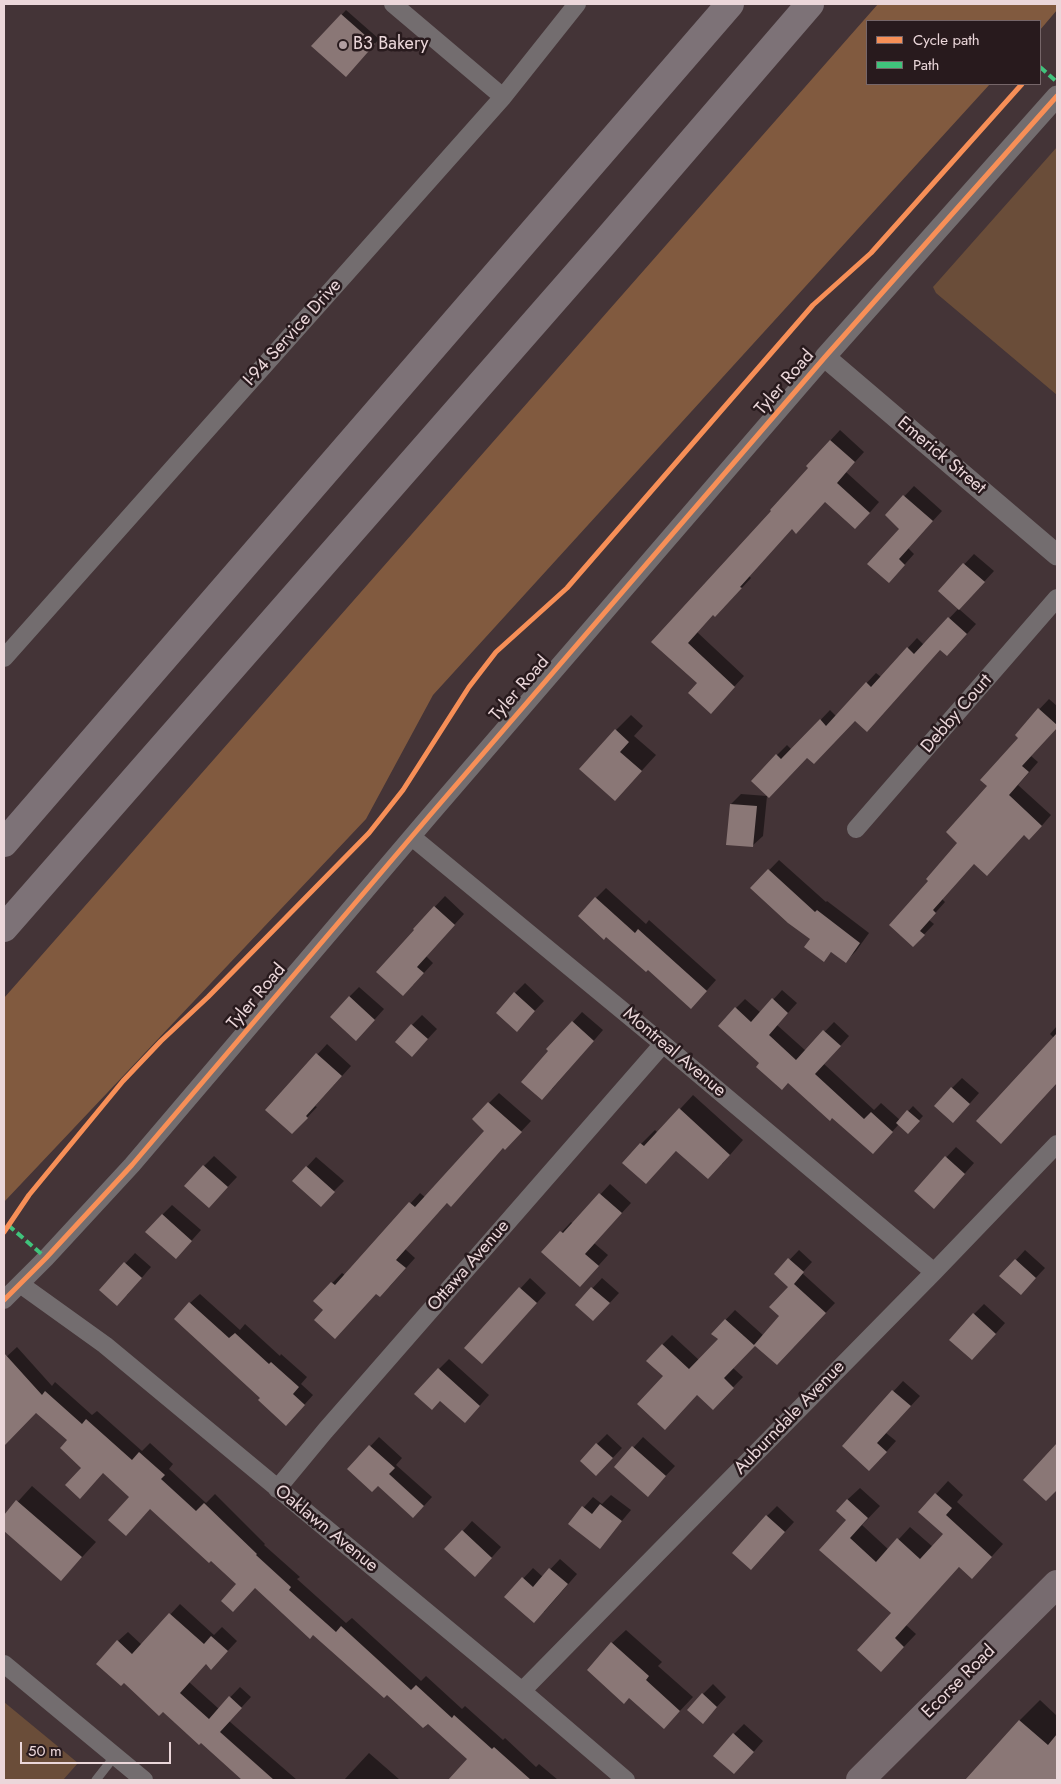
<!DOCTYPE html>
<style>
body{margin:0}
#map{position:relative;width:1061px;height:1784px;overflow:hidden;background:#443437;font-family:Jost,sans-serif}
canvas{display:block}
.frame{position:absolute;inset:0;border:5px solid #ebd7da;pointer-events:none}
.legend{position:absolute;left:866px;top:20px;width:175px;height:65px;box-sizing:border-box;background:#281a1d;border:1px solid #766669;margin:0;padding:6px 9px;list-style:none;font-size:15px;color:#ebd7da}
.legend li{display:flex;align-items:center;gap:10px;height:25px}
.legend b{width:25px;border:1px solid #766669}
.scale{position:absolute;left:20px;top:1742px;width:151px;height:22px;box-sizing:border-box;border:2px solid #ebd7da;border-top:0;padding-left:6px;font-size:15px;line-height:18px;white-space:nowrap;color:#ebd7da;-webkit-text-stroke:4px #281a1d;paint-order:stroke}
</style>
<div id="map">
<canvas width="1061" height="1784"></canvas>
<div class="frame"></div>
<ul class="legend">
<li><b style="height:6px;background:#f78f57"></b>Cycle path</li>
<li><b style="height:6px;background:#40c37c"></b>Path</li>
</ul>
<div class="scale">50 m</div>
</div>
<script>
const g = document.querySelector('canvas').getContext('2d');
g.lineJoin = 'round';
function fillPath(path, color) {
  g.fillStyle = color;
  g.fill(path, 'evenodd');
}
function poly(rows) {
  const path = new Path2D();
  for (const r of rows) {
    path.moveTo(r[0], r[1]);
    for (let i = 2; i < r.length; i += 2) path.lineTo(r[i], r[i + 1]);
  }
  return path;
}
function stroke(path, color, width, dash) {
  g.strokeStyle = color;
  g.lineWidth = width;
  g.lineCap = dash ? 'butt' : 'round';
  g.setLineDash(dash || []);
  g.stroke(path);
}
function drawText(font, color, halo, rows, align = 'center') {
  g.font = font + ' Jost,sans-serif';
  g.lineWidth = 5;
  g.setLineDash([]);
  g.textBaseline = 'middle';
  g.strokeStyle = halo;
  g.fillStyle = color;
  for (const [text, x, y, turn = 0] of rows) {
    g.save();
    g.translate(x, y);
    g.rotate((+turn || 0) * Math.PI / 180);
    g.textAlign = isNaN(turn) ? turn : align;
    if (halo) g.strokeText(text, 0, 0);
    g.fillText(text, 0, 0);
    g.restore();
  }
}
fillPath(poly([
 [1057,147,1057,395,936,293,933,287],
 [4,1702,78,1763,63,1780,4,1780]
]), '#6a4d39');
fillPath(poly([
 [878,4,1057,4,1057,10,1040,30,1040,21,867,21,867,84,990,84,433,695,366,819,4,1202,4,998]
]), '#815a3f');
fillPath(poly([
 [346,10,379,39,351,70,313,46],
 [840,430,864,452,846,472,879,502,865,518,825,501,792,528,749,576,751,578,725,606,713,614,697,632,744,676,720,702,653,642,773,511,809,468,807,466],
 [914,486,942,511,908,548,914,554,889,582,901,528,887,515],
 [974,554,994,571,959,609,976,624,957,645,940,649,855,720,808,756,769,796,777,755,787,745,792,750,830,710,836,716,876,673,881,677,917,638,924,645,959,608,940,590],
 [1049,699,1057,706,1057,727,1031,756,1038,762,1018,785,1051,815,1039,829,1024,834,974,863,942,899,945,902,929,920,934,924,913,946,930,881,959,843,989,786,1020,738,1016,734],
 [631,715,643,726,634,736,656,755,615,800,616,730],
 [741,794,767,796,763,836,752,846,728,844,731,804],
 [779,860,826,902,827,901,869,933,856,951,846,961,832,951,824,960,812,939,752,888],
 [606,888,646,924,649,920,716,980,701,997,648,968,607,935,596,898],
 [445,896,464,914,426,956,433,963,413,985,416,930,414,929],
 [525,983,544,1001,526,1020,515,993],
 [359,987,384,1009,366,1029,349,997],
 [782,990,797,1003,777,1025,806,1051,834,1022,849,1036,824,1064,874,1110,881,1103,900,1120,913,1106,923,1116,908,1132,899,1124,882,1143,832,1116,788,1082,761,1063,736,1008,745,999,761,1013],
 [582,1012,603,1030,552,1089,550,1051,548,1049],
 [422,1015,437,1029,422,1045,412,1025],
 [1057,1026,1057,1082,1011,1132,1054,1038,1050,1034],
 [327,1044,351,1066,315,1106,317,1107,302,1123,267,1110],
 [962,1078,979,1093,963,1111,952,1088],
 [499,1093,531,1121,515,1138,504,1147,448,1202,405,1249,415,1258,390,1286,376,1293,325,1310,315,1301,342,1273,345,1275,420,1193,426,1198,486,1131,473,1119],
 [693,1095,743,1140,722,1164,677,1150,646,1183,641,1144,655,1130,658,1133],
 [956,1147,974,1163,944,1197,915,1191],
 [214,1156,237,1177,219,1196,204,1166],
 [316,1157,344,1181,330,1195,294,1181],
 [610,1184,631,1203,594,1243,608,1255,590,1275,543,1252,571,1222,573,1224],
 [172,1205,201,1230,185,1248,162,1215],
 [799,1250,812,1262,802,1273,835,1303,786,1354,755,1344,733,1368,743,1377,713,1408,697,1393,664,1376,662,1345,672,1335,699,1360,719,1339,713,1333,735,1310,764,1336,781,1316,789,1286,776,1274],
 [1025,1250,1045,1268,1030,1284,1016,1260],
 [135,1253,151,1267,127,1295,101,1290],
 [530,1278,546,1293,492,1352,466,1348],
 [602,1278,619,1293,603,1310,577,1305],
 [200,1294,240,1330,245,1324,280,1356,281,1354,307,1377,301,1384,313,1395,296,1414,262,1398,190,1303],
 [984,1304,1005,1323,982,1349,974,1314],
 [17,1347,52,1386,55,1382,92,1415,97,1411,142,1451,150,1443,173,1464,169,1469,206,1503,215,1494,265,1544,264,1545,300,1577,297,1579,346,1623,352,1618,421,1681,426,1676,462,1709,465,1706,503,1740,505,1738,536,1767,539,1764,558,1780,450,1780,469,1759,428,1722,387,1694,256,1587,238,1584,151,1507,131,1497,103,1472,83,1467,69,1440,37,1411,4,1444,4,1415,17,1403,4,1389,4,1359],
 [449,1359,489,1395,475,1411,441,1399,439,1369],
 [903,1381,920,1396,886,1433,896,1441,879,1460,843,1446],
 [607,1434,622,1448,606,1465,597,1444],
 [379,1437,402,1458,396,1465,432,1497,422,1508,349,1469],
 [643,1437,675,1466,657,1485,616,1467],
 [948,1481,963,1495,957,1502,1003,1544,984,1565,960,1566,906,1625,916,1634,881,1671,893,1613,821,1550,848,1520,847,1500,860,1488,880,1506,862,1525,889,1550,910,1527,933,1547,945,1534,920,1512],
 [32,1486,96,1542,61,1580,4,1530,4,1517],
 [611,1495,631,1510,600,1547,570,1523,593,1497,602,1504],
 [777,1506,794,1522,751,1569,767,1516],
 [472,1521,501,1547,485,1565,463,1531],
 [560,1559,577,1574,544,1612,506,1597,533,1568,543,1577],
 [180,1604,214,1635,222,1627,237,1641,221,1658,206,1663,189,1682,219,1709,240,1687,251,1697,229,1721,297,1780,243,1780,201,1741,118,1641,128,1632,142,1645],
 [626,1630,662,1662,658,1666,693,1697,677,1714,612,1643],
 [713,1684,726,1697,712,1712,703,1694],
 [1040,1700,1057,1716,1057,1780,967,1780,1020,1720],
 [744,1724,763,1741,744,1763,734,1734],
 [369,1753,400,1780,344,1780]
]), '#0007');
fillPath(poly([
 [341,14,375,44,346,77,311,46],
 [830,440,855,462,837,483,870,513,855,529,825,502,796,534,792,529,740,587,742,588,715,617,713,615,688,643,735,687,711,714,688,693,697,683,651,642,771,511,770,510,808,468,806,466],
 [903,495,933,521,899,559,905,565,889,583,867,564,899,529,885,515],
 [963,563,985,582,959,610,938,591],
 [948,617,967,634,947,656,940,650,867,732,855,721,814,764,807,758,769,798,751,781,776,754,781,759,820,719,826,726,866,682,871,687,907,647,914,654],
 [1038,708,1057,725,1057,728,1022,766,1029,772,1009,795,1042,826,1029,840,1024,835,987,876,974,864,933,910,936,913,920,931,925,935,913,947,889,925,928,881,926,879,957,843,946,832,987,786,980,780,1018,738,1015,735],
 [615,729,629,742,620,752,642,771,615,801,579,769],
 [730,804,757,806,753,847,726,845],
 [768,869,815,912,817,910,860,943,846,963,831,952,824,962,804,947,810,939,788,923,750,888],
 [595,897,635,933,638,929,707,991,691,1009,648,970,646,972,606,937,604,940,578,916],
 [434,906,455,925,417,967,424,973,403,996,376,972,414,930,413,929],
 [514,992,535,1011,517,1032,496,1013],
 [349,996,375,1020,356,1041,330,1017],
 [772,998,788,1013,769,1035,796,1060,823,1030,841,1046,815,1074,864,1119,871,1112,893,1132,873,1154,832,1118,830,1121,788,1083,782,1090,756,1067,759,1063,718,1026,735,1007,751,1022],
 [572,1021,594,1041,542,1100,521,1082,548,1051,546,1049],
 [411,1024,428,1039,412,1057,395,1042],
 [1057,1033,1057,1083,1001,1144,976,1121],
 [316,1053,342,1076,306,1116,308,1118,292,1134,265,1110],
 [951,1087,970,1104,953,1123,934,1106],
 [488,1102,522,1132,505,1150,503,1148,451,1207,447,1203,396,1260,406,1268,380,1297,376,1294,335,1339,314,1320,323,1310,313,1301,331,1282,335,1285,409,1202,415,1207,484,1131,472,1119],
 [679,1108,730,1155,708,1179,676,1151,646,1184,622,1163,640,1143,644,1146],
 [907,1110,920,1121,908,1134,896,1123],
 [945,1156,965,1174,934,1209,914,1191],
 [203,1165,228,1187,209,1208,184,1186],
 [306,1166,335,1192,321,1207,292,1181],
 [599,1193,622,1213,585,1254,599,1266,580,1287,541,1252,560,1231,563,1233],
 [162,1214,192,1241,176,1259,145,1232],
 [788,1258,804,1272,794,1284,826,1313,777,1365,755,1346,724,1378,734,1388,713,1410,697,1395,665,1430,637,1404,663,1376,646,1361,662,1344,689,1369,718,1339,711,1334,725,1319,754,1345,779,1316,769,1307,788,1287,774,1274],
 [1015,1259,1036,1278,1021,1295,999,1276],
 [124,1262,142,1278,117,1306,99,1290],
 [519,1287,537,1303,482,1364,464,1348],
 [591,1287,610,1303,593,1321,575,1305],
 [189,1302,229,1338,235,1333,269,1364,271,1362,299,1387,293,1394,305,1405,286,1426,258,1400,260,1398,174,1319],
 [973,1313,996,1334,972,1360,949,1340],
 [4,1353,42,1395,45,1391,82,1424,86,1419,132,1460,139,1452,165,1475,161,1479,196,1511,204,1503,257,1554,256,1555,291,1587,289,1590,336,1632,341,1626,411,1690,416,1685,452,1718,454,1715,492,1749,494,1747,531,1780,448,1780,467,1759,428,1724,423,1728,387,1695,384,1698,313,1635,310,1639,255,1588,233,1612,221,1601,236,1584,211,1561,209,1563,150,1509,126,1536,108,1520,129,1497,103,1473,80,1499,65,1485,81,1468,60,1448,67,1440,36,1413,4,1446],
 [438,1368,480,1406,465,1423,440,1401,432,1410,414,1394],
 [892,1390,911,1406,877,1443,887,1452,869,1471,842,1446],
 [596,1443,613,1458,596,1476,580,1461],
 [1057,1443,1057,1490,1046,1501,1023,1480],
 [369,1445,395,1468,389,1474,424,1506,413,1518,378,1486,372,1492,347,1469],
 [632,1446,666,1476,648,1497,614,1467],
 [935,1493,952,1508,946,1515,992,1557,972,1579,959,1567,895,1638,904,1647,881,1672,857,1650,891,1613,819,1550,846,1520,836,1511,847,1499,868,1518,850,1538,876,1562,897,1538,920,1559,943,1534,918,1512],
 [16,1500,82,1557,61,1581,4,1531,4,1515],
 [600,1504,622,1521,600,1549,568,1524,582,1506,592,1514],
 [766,1515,785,1532,751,1570,732,1553],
 [462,1530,492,1558,475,1577,444,1549],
 [549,1568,568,1584,534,1623,504,1597,522,1577,533,1587],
 [169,1613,204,1644,211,1636,228,1651,211,1670,206,1664,180,1693,209,1719,229,1696,242,1708,220,1732,274,1780,242,1780,201,1743,199,1745,163,1712,159,1716,124,1683,121,1686,96,1664,117,1640,132,1654],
 [611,1642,649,1676,646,1680,680,1711,664,1729,629,1698,624,1704,587,1670],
 [702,1693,717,1707,703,1724,687,1710],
 [1019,1720,1048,1745,1057,1734,1057,1780,965,1780],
 [733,1733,754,1752,734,1774,713,1756]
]), '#8a7776');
stroke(poly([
 [96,1780,114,1757]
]), '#736d6f', 9);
stroke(poly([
 [393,4,503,97],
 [4,658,503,97,577,4],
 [856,829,1057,598],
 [412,837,663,1044,934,1272],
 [20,1284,105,1345,522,1691,626,1780],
 [4,1300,46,1258,132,1165,431,814,825,357],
 [277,1489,325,1431,663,1044],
 [4,1664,144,1780],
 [522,1691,934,1272,1057,1144]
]), '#736d6f', 18);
stroke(poly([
 [1057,96,825,357,1057,555]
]), '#736d6f', 21);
stroke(poly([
 [860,1780,1057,1584]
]), '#776b6f', 28);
stroke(poly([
 [4,843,730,4],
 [4,928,605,242,810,4]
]), '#7d7277', 28);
stroke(poly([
 [1040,67,1057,82],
 [8,1225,46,1258]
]), '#40c37c', 4, [8, 4]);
stroke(poly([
 [4,1232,29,1195,123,1081,161,1041,208,997,369,833,403,790,469,687,496,652,567,588,813,305,871,253,1022,84],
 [4,1300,46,1258,132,1165,431,814,825,357,1057,96]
]), '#f78f57', 5);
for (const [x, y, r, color] of [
 [343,45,5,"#b19ea1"]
]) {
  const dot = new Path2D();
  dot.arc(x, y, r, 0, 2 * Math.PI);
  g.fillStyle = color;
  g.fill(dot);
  stroke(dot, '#281a1d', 2);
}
drawText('18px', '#ebd7da', '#281a1d', [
 ["B3 Bakery",353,45]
], 'left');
drawText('18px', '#ebd7da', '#281a1d', [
 ["I-94 Service Drive",293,333,-48],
 ["Tyler Road",785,383,-49],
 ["Emerick Street",941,456,40],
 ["Tyler Road",520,689,-49],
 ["Debby Court",957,714,-49],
 ["Tyler Road",257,997,-50],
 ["Montreal Avenue",674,1053,40],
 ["Ottawa Avenue",469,1266,-49],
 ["Auburndale Avenue",790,1418,-46],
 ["Oaklawn Avenue",326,1529,39],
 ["Ecorse Road",959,1682,-45]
]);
</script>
